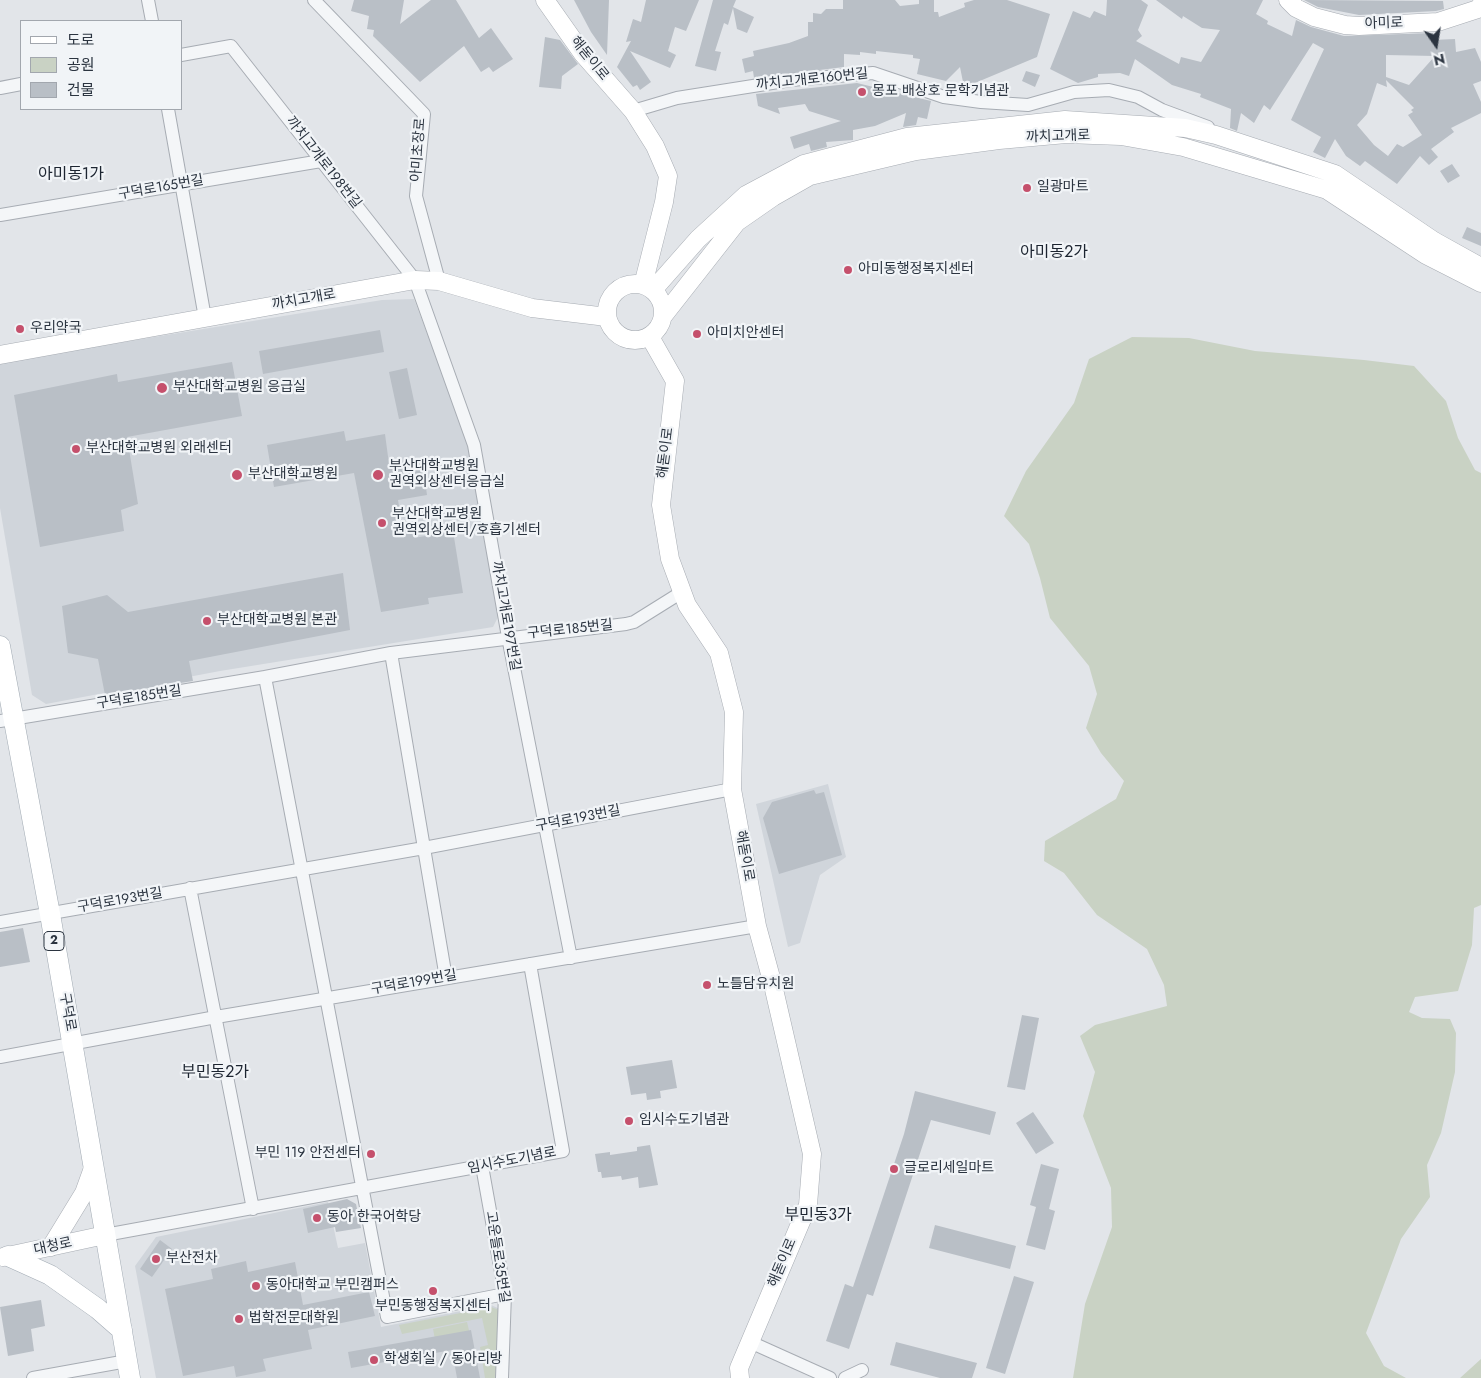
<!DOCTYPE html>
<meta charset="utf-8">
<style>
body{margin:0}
#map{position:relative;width:1481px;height:1378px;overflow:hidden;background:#e2e5e9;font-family:Jost,"Noto Sans KR",sans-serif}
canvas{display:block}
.legend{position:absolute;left:20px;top:20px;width:162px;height:90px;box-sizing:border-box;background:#f1f4f7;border:1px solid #a2a7ae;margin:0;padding:6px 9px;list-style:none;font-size:15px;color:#2b3440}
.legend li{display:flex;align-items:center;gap:10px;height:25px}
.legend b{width:25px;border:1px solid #a2a7ae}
.north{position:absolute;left:1411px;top:20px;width:50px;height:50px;-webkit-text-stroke:4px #f1f4f7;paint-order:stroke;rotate:167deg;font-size:14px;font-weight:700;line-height:20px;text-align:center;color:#2b3440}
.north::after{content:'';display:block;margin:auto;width:18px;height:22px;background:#2b3440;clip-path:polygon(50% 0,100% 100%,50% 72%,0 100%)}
</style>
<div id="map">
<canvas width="1481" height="1378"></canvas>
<ul class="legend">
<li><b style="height:6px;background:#fff"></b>도로</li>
<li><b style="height:14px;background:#c9d2c4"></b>공원</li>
<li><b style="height:14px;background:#b9bfc6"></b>건물</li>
</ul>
<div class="north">N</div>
</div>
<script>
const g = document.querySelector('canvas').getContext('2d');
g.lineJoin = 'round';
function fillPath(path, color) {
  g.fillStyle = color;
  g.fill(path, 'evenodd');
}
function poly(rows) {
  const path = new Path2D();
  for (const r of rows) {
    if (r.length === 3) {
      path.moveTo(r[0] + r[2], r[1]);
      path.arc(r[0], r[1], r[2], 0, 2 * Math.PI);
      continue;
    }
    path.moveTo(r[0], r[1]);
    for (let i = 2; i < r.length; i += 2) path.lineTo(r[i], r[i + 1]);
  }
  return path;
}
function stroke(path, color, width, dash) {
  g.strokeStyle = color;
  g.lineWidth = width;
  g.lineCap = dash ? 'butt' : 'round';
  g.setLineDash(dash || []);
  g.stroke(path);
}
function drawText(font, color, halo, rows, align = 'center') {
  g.font = font + ' Jost,"Noto Sans KR",sans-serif';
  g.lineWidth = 4.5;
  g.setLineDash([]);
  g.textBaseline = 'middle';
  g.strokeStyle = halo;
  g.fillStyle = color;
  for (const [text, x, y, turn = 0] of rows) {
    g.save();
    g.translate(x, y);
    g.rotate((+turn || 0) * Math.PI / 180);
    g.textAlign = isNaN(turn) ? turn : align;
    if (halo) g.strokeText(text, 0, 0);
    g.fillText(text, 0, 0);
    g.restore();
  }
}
fillPath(poly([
 [414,299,468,441,499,615,493,627,220,671,46,704,32,695,0,508,0,362,382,300],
 [828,784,846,857,820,875,800,943,788,947,756,804],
 [328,1202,338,1248,365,1243,381,1327,491,1305,500,1309,498,1378,156,1378,135,1266,156,1237]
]), '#d0d5db');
fillPath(poly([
 [1132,337,1189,338,1255,351,1364,360,1414,366,1446,401,1458,438,1475,470,1481,473,1481,905,1474,908,1472,945,1458,991,1415,997,1409,1012,1422,1018,1450,1019,1456,1033,1455,1072,1441,1133,1427,1165,1430,1197,1401,1239,1366,1333,1384,1366,1406,1378,1073,1378,1085,1304,1112,1227,1111,1188,1083,1116,1095,1072,1080,1036,1095,1025,1167,1006,1164,985,1147,949,1097,915,1064,873,1044,861,1045,841,1116,799,1124,781,1101,753,1086,728,1097,694,1089,666,1050,618,1040,578,1029,544,1004,516,1026,471,1074,403,1089,359],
 [491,1307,499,1310,497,1378,485,1378,480,1347,488,1345,482,1318,402,1334,399,1325],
 [467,1322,472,1343,437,1350,433,1329],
 [1481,1359,1481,1378,1459,1378,1460,1378]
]), '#c9d2c4');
fillPath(poly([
 [354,0,404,0,400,24,431,0,456,0,479,38,491,28,513,59,493,72,489,67,481,72,464,46,420,82,373,36,374,30,367,29,369,16,351,11],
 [574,0,609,0,607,55,591,32],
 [646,0,699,0,686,31,675,27,668,51,676,55,670,68,630,51,651,82,640,90,637,85,633,87,617,67,631,41,626,42,633,19,641,22],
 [713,0,736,0,733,7,754,17,747,33,737,29,733,8,728,25,724,23,715,51,721,52,716,71,695,66],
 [843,0,895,0,900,6,919,4,919,0,934,0,934,12,938,12,939,17,965,7,964,3,974,0,1007,0,1050,14,1037,57,975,83,977,91,964,87,960,67,946,81,917,74,920,59,913,58,913,55,876,51,876,54,860,52,860,55,844,54,844,67,754,78,753,71,745,73,742,59,754,56,753,51,789,43,808,36,808,22,813,22,813,13,821,14,826,9,843,9],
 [1107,0,1141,0,1148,5,1138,30,1142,36,1136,41,1179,64,1181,57,1201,62,1220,30,1202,28,1183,16,1182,19,1156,0,1263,0,1256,14,1268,21,1267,24,1292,36,1296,20,1311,27,1344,36,1433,33,1433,40,1455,39,1456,52,1475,48,1481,62,1481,81,1473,84,1481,102,1481,113,1451,128,1454,132,1431,149,1438,157,1429,165,1420,156,1397,184,1365,161,1360,166,1346,156,1335,139,1325,158,1313,152,1321,137,1291,120,1324,49,1313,43,1270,110,1264,105,1254,123,1241,113,1237,131,1230,128,1231,109,1200,97,1201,94,1172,85,1135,59,1129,76,1120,73,1098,74,1098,77,1078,83,1050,69,1073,11,1090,18,1094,11,1106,16],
 [1386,55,1435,56,1409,85,1386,77],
 [1386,80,1414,108,1411,110,1413,112,1408,115,1422,135,1403,147,1397,144,1388,156,1374,145,1357,125,1367,114,1377,83,1387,87],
 [1304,0,1443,1,1444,9,1436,11,1359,15,1318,7],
 [545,37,560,40,578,64,562,76,561,89,539,87],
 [1026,71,1040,75,1035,87,1022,81],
 [857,83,931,101,927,119,918,117,916,125,903,127,906,113,875,126,853,130,853,140,826,142,827,147,811,151,809,144,794,149,790,137,841,121,809,111,805,104,778,108,780,114,758,106,756,94],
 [1452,164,1460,176,1448,183,1440,171],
 [1467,227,1481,233,1481,246,1462,238],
 [380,330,384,352,263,374,259,351],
 [232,362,242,416,127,437,138,504,121,510,124,531,40,547,14,395,117,374,118,382],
 [407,368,417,415,399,419,389,372],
 [344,431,346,441,385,434,389,464,422,459,427,495,398,500,402,524,411,523,414,538,453,531,463,593,428,598,429,604,381,612,354,473,274,487,267,445],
 [343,573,350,630,189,661,193,681,105,695,98,659,68,653,62,606,107,595,128,612],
 [814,790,816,794,824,792,842,855,779,874,763,818,772,802],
 [23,928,30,962,0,967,0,932],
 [1022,1015,1039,1018,1025,1090,1007,1087],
 [672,1060,677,1088,660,1091,661,1098,647,1100,646,1093,631,1095,626,1067],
 [915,1091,996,1112,990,1135,931,1120,873,1296,867,1294,849,1349,826,1341,845,1284,853,1287,904,1134],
 [1033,1112,1054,1143,1036,1154,1016,1123],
 [650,1145,658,1185,639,1188,638,1177,622,1180,621,1176,602,1178,601,1172,598,1172,595,1154,610,1152,610,1155,637,1151,637,1147],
 [1041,1164,1059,1169,1049,1209,1055,1211,1045,1250,1026,1245,1036,1207,1030,1205],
 [347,1199,356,1204,361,1228,336,1232,335,1227,308,1233,303,1209],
 [935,1225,1016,1246,1010,1269,929,1248],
 [160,1240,172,1249,152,1277,140,1269],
 [246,1261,248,1272,295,1262,303,1305,369,1292,375,1316,308,1330,312,1349,263,1359,266,1371,236,1377,234,1366,183,1376,165,1289,213,1279,211,1269],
 [1014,1276,1034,1282,1005,1374,986,1368],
 [41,1300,45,1326,31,1329,34,1351,8,1356,0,1307],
 [471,1330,480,1378,457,1378,452,1350,351,1368,348,1352],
 [896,1342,977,1363,972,1378,940,1378,890,1365]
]), '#b9bfc6');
const street = poly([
 [148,0,152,21],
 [314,0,424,114,416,196,439,281],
 [181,55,231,46,415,280,474,445,508,637,571,958],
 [0,88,21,84],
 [168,109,205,318],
 [633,111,677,98,791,80,873,73,944,97,981,102,1028,105,1074,92,1109,90,1138,97,1162,110,1208,127],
 [0,215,321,161],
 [391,653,446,978],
 [265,677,387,1317,505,1294],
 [0,721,265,677,391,653,626,624,634,622,682,592],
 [190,888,253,1209],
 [0,922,424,848,732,789],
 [0,1057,216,1017,757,926],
 [482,1166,505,1294,502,1378],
 [105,1235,563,1151,530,964],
 [750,1342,830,1378],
 [33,1378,127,1361],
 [845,1378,862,1370]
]);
const secondary = poly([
 [545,0,583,54,633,111,655,146,668,176,664,202,643,285],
 [1288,0,1296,8,1314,17,1345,25,1359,26,1438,22,1478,9,1481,5],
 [635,312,28],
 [653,290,698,239,746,195,804,164,907,137,1065,120,1185,128,1216,135,1335,174,1434,241,1481,267],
 [664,315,737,222,773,197,810,176,916,151,999,140,1066,134,1121,136,1183,147,1327,190,1426,255,1481,283],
 [650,337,675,381,661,505,670,559,687,605,719,653,734,712,732,789,757,926,773,985,812,1154,808,1205,739,1368,740,1378],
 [0,355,415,280,439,281,532,308,607,317],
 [51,1247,84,1193,93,1168],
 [3,1257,105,1235]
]);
const primary = poly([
 [0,646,50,914,130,1378],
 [8,1256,50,1275,98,1309,122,1330]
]);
stroke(street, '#a7acb3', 14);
stroke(secondary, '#a7acb3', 19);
stroke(primary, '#a2abb4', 21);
stroke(street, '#f4f6f8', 12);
stroke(secondary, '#fff', 18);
stroke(primary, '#fff', 20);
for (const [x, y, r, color] of [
 [862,92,5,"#c5506c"],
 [1027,188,5,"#c5506c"],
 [848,270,5,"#c5506c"],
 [20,329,5,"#c5506c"],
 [697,334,5,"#c5506c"],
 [162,388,6,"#c5506c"],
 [76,449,5,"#c5506c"],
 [237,475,6,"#c5506c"],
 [378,475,6,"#c5506c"],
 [382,523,5,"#c5506c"],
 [207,621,5,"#c5506c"],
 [707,985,5,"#c5506c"],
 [629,1121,5,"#c5506c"],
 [371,1154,5,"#c5506c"],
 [894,1169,5,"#c5506c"],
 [317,1218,5,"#c5506c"],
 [156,1259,5,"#c5506c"],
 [256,1286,5,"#c5506c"],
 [433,1291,5,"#c5506c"],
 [239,1319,5,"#c5506c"],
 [374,1360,5,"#c5506c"]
]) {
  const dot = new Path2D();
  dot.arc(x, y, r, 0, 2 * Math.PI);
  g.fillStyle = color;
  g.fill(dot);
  stroke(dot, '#f1f4f7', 2);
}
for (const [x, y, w] of [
 [54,941,20]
]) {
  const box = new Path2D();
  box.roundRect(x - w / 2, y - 9.5, w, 19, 4);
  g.fillStyle = '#f1f4f7';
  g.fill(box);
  stroke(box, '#2b3440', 1);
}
drawText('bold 12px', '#2b3440', null, [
 ["2",54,941]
]);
drawText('14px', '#2b3440', '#f1f4f7', [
 ["아미로",1384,24,-2],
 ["해돋이로",589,59,51],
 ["까치고개로160번길",812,80,-6],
 ["까치고개로",1058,137,-2],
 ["아미초장로",419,150,-86],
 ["까치고개로198번길",323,163,52],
 ["구덕로165번길",161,188,-10],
 ["까치고개로",304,300,-10],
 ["해돋이로",666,453,-83],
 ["까치고개로197번길",505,616,80],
 ["구덕로185번길",570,630,-6],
 ["구덕로185번길",139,698,-9],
 ["구덕로193번길",578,819,-11],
 ["해돋이로",744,856,80],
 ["구덕로193번길",120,901,-10],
 ["구덕로199번길",414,983,-10],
 ["구덕로",67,1012,80],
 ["임시수도기념로",512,1161,-11],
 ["대청로",53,1247,-12],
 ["고운들로35번길",497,1257,81],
 ["해돋이로",783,1263,-67]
]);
drawText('14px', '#2b3440', '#f1f4f7', [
 ["몽포 배상호 문학기념관",872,92],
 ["일광마트",1037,188],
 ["아미동행정복지센터",858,270],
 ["우리약국",30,329],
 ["아미치안센터",707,334],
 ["부산대학교병원 응급실",173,388],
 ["부산대학교병원 외래센터",86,449],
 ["부산대학교병원",389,467],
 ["권역외상센터응급실",389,483],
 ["부산대학교병원",248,475],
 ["부산대학교병원",392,515],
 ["권역외상센터/호흡기센터",392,531],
 ["부산대학교병원 본관",217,621],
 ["노틀담유치원",717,985],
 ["임시수도기념관",639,1121],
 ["부민 119 안전센터",361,1154,"right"],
 ["글로리세일마트",904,1169],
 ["동아 한국어학당",327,1218],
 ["부산전차",166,1259],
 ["동아대학교 부민캠퍼스",266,1286],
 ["부민동행정복지센터",433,1307,"center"],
 ["법학전문대학원",249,1319],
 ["학생회실 / 동아리방",384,1360]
], 'left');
drawText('16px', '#1d2531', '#f1f4f7', [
 ["아미동1가",71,175],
 ["아미동2가",1054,253],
 ["부민동2가",215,1073],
 ["부민동3가",818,1216]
]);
</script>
